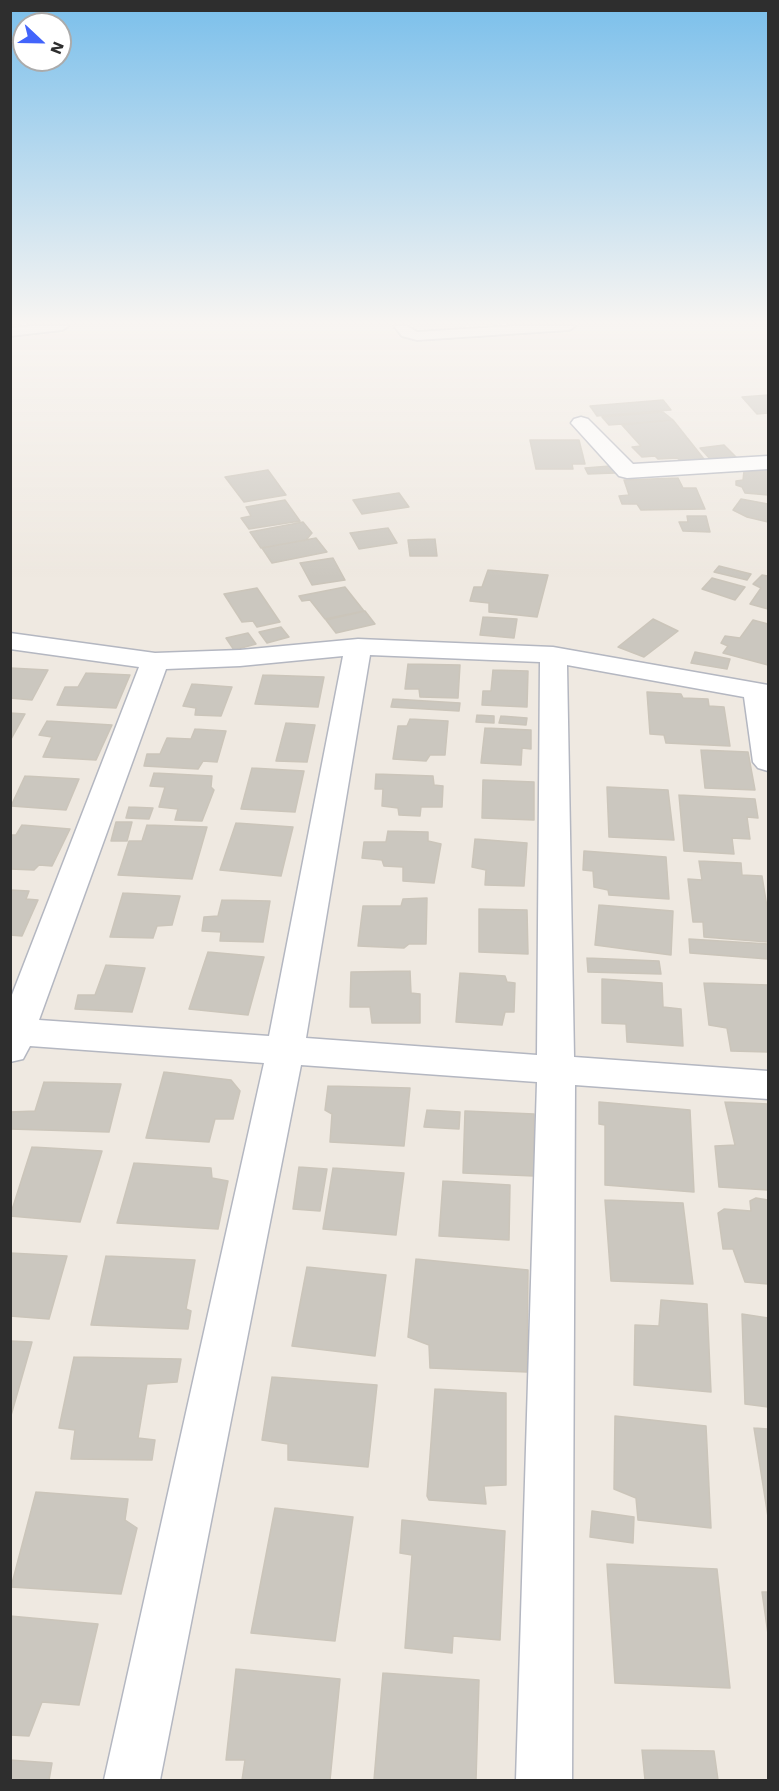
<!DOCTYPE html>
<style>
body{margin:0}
#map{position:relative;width:779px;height:1791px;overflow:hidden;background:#efe9e1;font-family:"Work Sans",sans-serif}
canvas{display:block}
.frame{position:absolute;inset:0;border:12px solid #2e2e2e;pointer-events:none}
.north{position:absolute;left:12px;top:12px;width:60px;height:60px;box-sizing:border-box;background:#fff;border:2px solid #ababab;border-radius:50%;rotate:112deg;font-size:16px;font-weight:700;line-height:24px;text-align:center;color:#2e2e2e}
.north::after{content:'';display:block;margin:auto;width:21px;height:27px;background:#4264fb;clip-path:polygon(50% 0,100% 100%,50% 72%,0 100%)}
</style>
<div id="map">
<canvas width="779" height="1791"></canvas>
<div class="frame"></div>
<div class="north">N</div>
</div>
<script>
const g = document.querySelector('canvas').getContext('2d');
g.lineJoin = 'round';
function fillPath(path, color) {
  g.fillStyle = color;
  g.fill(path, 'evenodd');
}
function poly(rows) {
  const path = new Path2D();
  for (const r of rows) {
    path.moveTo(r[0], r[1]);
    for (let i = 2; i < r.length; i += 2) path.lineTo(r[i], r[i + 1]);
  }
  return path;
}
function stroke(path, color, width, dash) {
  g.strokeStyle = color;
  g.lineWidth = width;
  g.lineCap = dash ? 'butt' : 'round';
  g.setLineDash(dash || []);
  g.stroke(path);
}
const building = poly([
 [768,395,768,413,757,414,742,397,768,395],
 [663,400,671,410,597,416,590,406,663,400],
 [663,412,673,420,609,425,602,417,663,412],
 [673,420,704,459,681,461,677,458,658,459,655,456,642,457,632,447,641,446,622,425,673,420],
 [530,440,579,440,585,464,572,464,573,469,536,469,530,440],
 [724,445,736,457,711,460,700,448,724,445],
 [610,466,615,473,588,474,585,468,610,466],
 [756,467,768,467,768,495,745,493,742,487,736,485,736,481,743,480,744,471,751,471,756,467],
 [268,470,286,495,244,502,225,477,268,470],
 [678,478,683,488,696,488,705,509,641,510,637,504,622,504,619,496,629,495,624,480,678,478],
 [399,493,409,507,362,514,353,500,399,493],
 [741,499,768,504,768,522,747,517,733,510,741,499],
 [285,500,300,521,249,529,241,518,251,516,246,507,285,500],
 [687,516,706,516,710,532,683,531,679,522,688,522,687,516],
 [303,522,312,533,306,540,261,548,250,532,303,522],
 [388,528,397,543,359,549,350,533,388,528],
 [316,538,327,552,272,563,262,548,316,538],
 [435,539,437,556,410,556,408,540,435,539],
 [333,558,345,580,312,585,300,563,333,558],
 [719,566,751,574,747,580,714,572,719,566],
 [488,570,548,575,537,617,489,612,489,603,470,601,474,587,482,587,488,570],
 [762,575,768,576,768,609,750,604,761,588,753,584,762,575],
 [712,578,745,587,735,600,702,589,712,578],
 [345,587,364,611,325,619,310,600,302,601,299,596,345,587],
 [257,588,280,622,257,627,253,621,242,622,224,594,257,588],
 [365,611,375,624,336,633,326,620,365,611],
 [483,617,517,619,514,638,480,635,483,617],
 [653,619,678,631,644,657,618,647,653,619],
 [753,620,768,624,768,665,723,653,728,646,721,643,725,636,740,638,753,620],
 [281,627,289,637,267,643,259,632,281,627],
 [248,633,256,644,234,650,226,638,248,633],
 [695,652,730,659,727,669,691,663,695,652],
 [408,664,460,665,458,698,420,697,419,689,405,689,408,664],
 [10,668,48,670,32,700,10,698,10,668],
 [493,670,528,671,527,707,482,705,483,691,491,691,493,670],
 [86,673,130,675,116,708,57,705,65,687,78,687,86,673],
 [263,675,324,677,318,707,255,704,263,675],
 [192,684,232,687,221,716,195,715,196,708,183,706,192,684],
 [647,692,681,694,683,698,708,699,709,706,724,707,730,746,666,743,664,735,650,734,647,692],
 [393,699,460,703,459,711,391,707,393,699],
 [10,713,25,714,10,741,10,713],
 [477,715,494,716,494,723,476,722,477,715],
 [501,716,527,718,526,725,499,723,501,716],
 [410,719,448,721,445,755,430,755,426,761,393,759,398,726,407,726,410,719],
 [47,721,112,725,96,760,43,757,52,737,39,735,47,721],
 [286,723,315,725,307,762,276,761,286,723],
 [485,728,531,730,531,749,522,748,521,765,481,763,485,728],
 [195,729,226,731,217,762,203,761,198,769,144,766,147,754,160,754,167,738,191,739,195,729],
 [701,750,748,752,755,790,705,788,701,750],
 [252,768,304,771,295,812,241,809,252,768],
 [154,773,212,776,211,787,214,790,202,821,175,820,178,809,159,807,165,787,150,786,154,773],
 [376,774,433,776,434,785,443,786,442,807,421,807,420,816,399,815,398,808,382,806,383,789,375,789,376,774],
 [25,776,79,779,66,810,11,806,25,776],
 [483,780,534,782,534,820,482,818,483,780],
 [607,787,668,790,674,840,609,837,607,787],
 [679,795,755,799,758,818,747,817,750,839,732,838,734,854,684,851,679,795],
 [129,807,153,808,149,819,126,818,129,807],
 [116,822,132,822,127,841,111,841,116,822],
 [236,823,293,827,281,876,220,870,236,823],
 [22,825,70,829,52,866,39,865,34,870,10,869,10,835,16,835,22,825],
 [147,825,207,827,192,879,118,875,129,841,142,841,147,825],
 [388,831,428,832,428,841,441,844,434,883,403,881,403,867,384,866,382,860,362,858,364,842,386,842,388,831],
 [475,839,527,843,524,886,485,885,486,870,472,867,475,839],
 [584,851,666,857,669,899,609,895,608,890,594,887,593,871,583,870,584,851],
 [699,861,741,863,742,875,762,876,768,913,768,942,704,937,703,922,693,922,688,879,702,880,699,861],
 [10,890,29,891,26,899,38,900,22,936,10,935,10,890],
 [123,893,180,896,172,925,157,926,153,938,110,937,123,893],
 [427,898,426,944,409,944,404,948,358,946,363,906,401,906,403,899,427,898],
 [222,900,270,901,263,942,220,941,221,932,202,931,204,917,218,916,222,900],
 [599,905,673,911,671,955,595,945,599,905],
 [479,909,527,910,528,954,479,952,479,909],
 [689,939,768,944,768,959,690,953,689,939],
 [208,952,264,957,248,1015,189,1009,208,952],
 [587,958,659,961,661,974,588,972,587,958],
 [106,965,145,968,132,1012,75,1009,78,995,95,995,106,965],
 [410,971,411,993,420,994,420,1023,372,1023,370,1007,350,1007,351,972,410,971],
 [460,973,505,976,507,982,515,983,514,1012,505,1012,502,1025,456,1022,460,973],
 [602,979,662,983,663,1007,681,1009,683,1046,627,1042,626,1024,602,1023,602,979],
 [704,983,768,985,768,1052,731,1051,727,1028,709,1025,704,983],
 [164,1072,231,1080,240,1091,233,1119,215,1119,209,1142,146,1138,164,1072],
 [44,1082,121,1084,109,1132,10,1129,10,1112,35,1111,44,1082],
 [328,1086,410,1088,404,1146,330,1142,332,1114,325,1110,328,1086],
 [599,1102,690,1110,694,1192,605,1185,605,1125,599,1124,599,1102],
 [725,1102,768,1104,768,1190,719,1187,715,1146,735,1145,725,1102],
 [427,1110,460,1112,459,1129,424,1127,427,1110],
 [465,1111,534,1114,534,1176,463,1173,465,1111],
 [32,1147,102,1151,80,1222,10,1216,32,1147],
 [134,1163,211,1168,212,1178,228,1181,218,1229,117,1223,134,1163],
 [299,1167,327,1169,320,1211,293,1209,299,1167],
 [333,1168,404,1173,396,1235,323,1229,333,1168],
 [443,1181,510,1185,509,1240,439,1236,443,1181],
 [756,1198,768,1200,768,1284,745,1282,733,1249,723,1249,718,1213,724,1209,751,1211,750,1201,756,1198],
 [605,1200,683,1203,693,1284,611,1281,605,1200],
 [10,1253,67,1256,49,1319,10,1316,10,1253],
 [106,1256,195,1260,186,1309,191,1311,188,1329,91,1325,106,1256],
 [416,1259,528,1270,527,1372,430,1368,429,1345,408,1337,416,1259],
 [307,1267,386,1275,375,1356,292,1346,307,1267],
 [661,1300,707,1304,711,1392,634,1385,635,1325,659,1326,661,1300],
 [742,1314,768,1318,768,1407,745,1404,742,1314],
 [10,1341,32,1342,10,1419,10,1341],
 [74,1357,181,1359,177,1382,147,1384,138,1438,155,1440,152,1460,71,1459,75,1430,59,1428,74,1357],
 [272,1377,377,1385,368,1467,288,1460,288,1444,262,1440,272,1377],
 [435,1389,506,1393,506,1485,484,1486,486,1504,429,1500,427,1496,435,1389],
 [615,1416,706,1426,711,1528,638,1520,636,1498,614,1489,615,1416],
 [754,1428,768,1429,768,1517,754,1428],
 [36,1492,128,1499,125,1520,137,1528,121,1594,11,1587,36,1492],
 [275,1508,353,1517,335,1641,251,1633,275,1508],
 [592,1511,634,1517,633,1543,590,1537,592,1511],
 [402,1520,505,1531,500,1640,453,1636,452,1653,405,1648,412,1555,400,1553,402,1520],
 [607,1564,717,1569,730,1688,615,1683,607,1564],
 [762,1592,768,1592,768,1634,762,1592],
 [10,1616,98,1624,79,1705,42,1702,29,1736,10,1735,10,1616],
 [236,1669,340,1679,330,1780,242,1780,245,1760,226,1760,236,1669],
 [383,1673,479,1680,476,1780,374,1780,383,1673],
 [642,1750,714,1751,718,1780,645,1780,642,1750],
 [10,1760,52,1763,49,1780,10,1780,10,1760]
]);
fillPath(building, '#cbc7bf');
stroke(building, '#cbc5ba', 1.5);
const lane = poly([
 [30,326,68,326,62,330,10,336,10,328,30,326],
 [394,326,407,326,417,332,512,326,575,326,569,330,417,340,402,336,394,326]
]);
const street = poly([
 [581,417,588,419,633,464,768,456,768,469,627,478,619,476,571,423,574,419,581,417],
 [10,633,155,653,240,650,358,639,553,647,768,685,768,771,758,768,753,762,744,697,567,665,574,1057,768,1071,768,1099,575,1085,572,1780,516,1780,537,1082,301,1065,160,1780,104,1780,264,1063,30,1046,23,1059,10,1062,10,1000,139,667,10,649,10,633],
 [370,655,540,662,537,1055,306,1038,370,655],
 [343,656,269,1036,39,1020,166,669,240,666,343,656]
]);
stroke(lane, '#b4b7c1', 4);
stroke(street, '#b4b7c1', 3);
fillPath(lane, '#fff');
fillPath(street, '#fff');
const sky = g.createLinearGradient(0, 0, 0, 577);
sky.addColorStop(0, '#7abfeb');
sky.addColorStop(0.56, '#f8f5f2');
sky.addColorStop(1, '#f8f5f200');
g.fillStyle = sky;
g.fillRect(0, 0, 779, 577);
</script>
